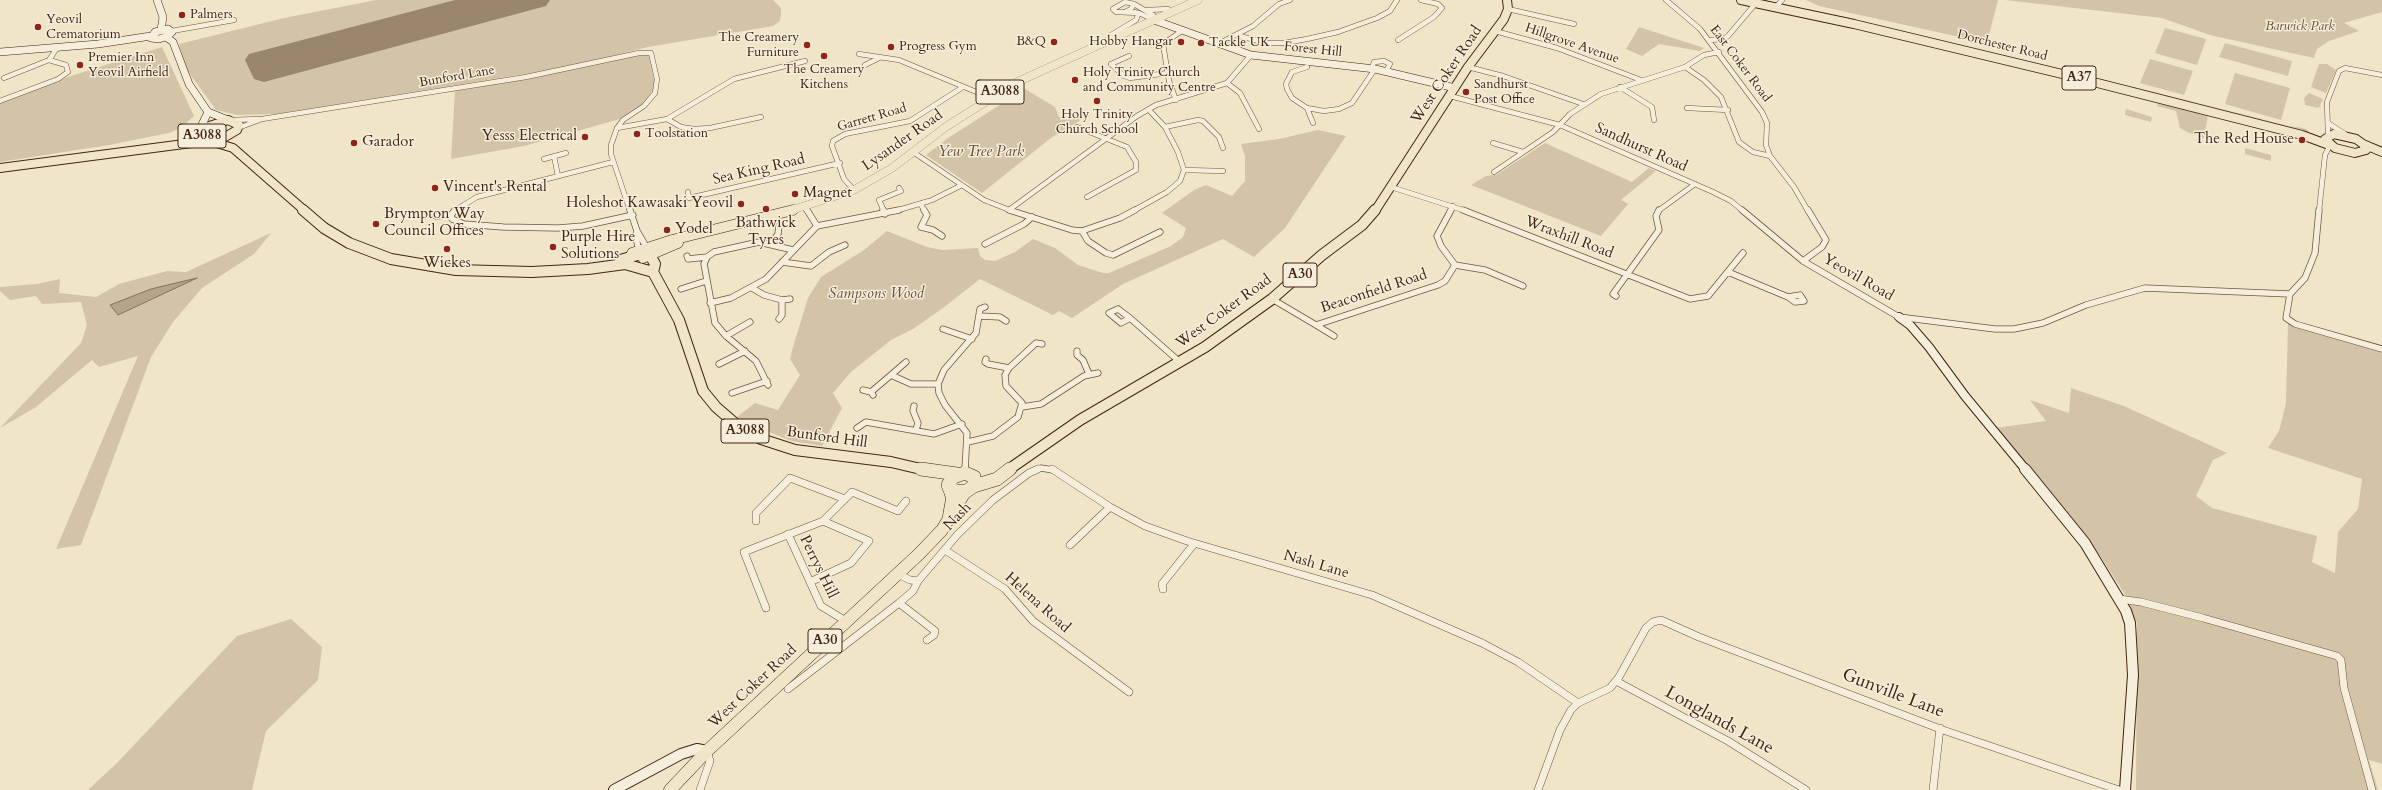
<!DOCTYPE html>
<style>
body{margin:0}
canvas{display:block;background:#f0e5c6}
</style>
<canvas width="2382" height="790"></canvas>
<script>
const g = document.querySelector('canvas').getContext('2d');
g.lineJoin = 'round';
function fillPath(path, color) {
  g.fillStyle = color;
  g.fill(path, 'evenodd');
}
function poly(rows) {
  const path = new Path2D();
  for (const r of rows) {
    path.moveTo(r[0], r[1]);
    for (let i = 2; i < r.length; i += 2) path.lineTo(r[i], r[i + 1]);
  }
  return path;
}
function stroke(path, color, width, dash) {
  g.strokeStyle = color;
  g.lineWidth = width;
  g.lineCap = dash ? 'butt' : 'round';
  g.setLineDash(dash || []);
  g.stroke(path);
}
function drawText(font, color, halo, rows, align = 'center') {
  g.font = font + ' Cardo,serif';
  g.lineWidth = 3;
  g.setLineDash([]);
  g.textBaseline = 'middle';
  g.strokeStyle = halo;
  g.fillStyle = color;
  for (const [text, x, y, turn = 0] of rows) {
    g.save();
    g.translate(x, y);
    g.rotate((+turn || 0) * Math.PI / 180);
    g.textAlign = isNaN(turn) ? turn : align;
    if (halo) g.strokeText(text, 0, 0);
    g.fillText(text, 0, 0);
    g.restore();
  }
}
fillPath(poly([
 [376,0,773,0,781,8,781,13,780,21,773,26,648,47,568,67,276,114,237,115,216,110,187,70,179,44,284,18],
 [1806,0,1998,0,1987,43,1819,6],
 [2005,0,2382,0,2382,12,2344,23,2359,31,2329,41,2317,49,2314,58,2210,35,2162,18],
 [1639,27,1704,48,1700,51,1659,44,1642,56,1626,49],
 [2165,28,2206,39,2197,65,2155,53],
 [2225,43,2292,61,2288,76,2219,57],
 [162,47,194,116,181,128,169,133,109,145,0,162,0,103,68,77],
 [640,53,649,55,654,80,654,89,641,107,620,119,524,146,451,159,455,91,550,74],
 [2150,59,2193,71,2184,95,2140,83],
 [2319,64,2327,64,2336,70,2326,93,2311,87],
 [2235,73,2290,88,2281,120,2225,104],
 [2130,86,2289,126,2303,128,2308,130,2308,133,2129,89],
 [1025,89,1055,107,1059,117,1065,118,1088,113,1089,115,1051,138,982,193,926,155,948,138],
 [2309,93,2323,99,2319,108,2305,105,2304,98],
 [2159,102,2208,115,2204,138,2187,132,2180,128,2176,111,2157,106],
 [2126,109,2152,117,2151,122,2125,115],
 [1318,130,1346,136,1285,228,1254,257,1223,239,1123,284,1072,318,1059,311,1053,315,980,279,943,308,913,329,891,340,851,372,833,393,842,408,822,446,792,441,751,425,737,417,755,403,778,410,800,375,790,359,793,347,808,298,821,277,864,250,887,231,927,247,942,250,978,248,980,256,985,260,995,261,1015,252,1033,239,1055,248,1078,265,1103,273,1109,273,1171,246,1183,237,1186,228,1162,213,1194,190,1206,185,1232,196,1245,181,1245,156,1241,144,1279,139],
 [1545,143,1632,182,1649,168,1656,171,1621,200,1628,204,1601,236,1471,185,1486,176,1496,175],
 [2245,148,2271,155,2271,161,2245,154],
 [271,233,254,254,202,288,173,322,151,357,81,545,56,549,138,356,99,367,92,360,36,407,0,428,81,343,87,325,81,302,42,304,36,296,10,300,0,291,0,287,37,284,60,279,59,293,96,297,119,284,167,271,186,272],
 [2288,323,2382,351,2382,764,2369,760,2378,790,2136,790,2137,623,2124,593,2101,557,1995,428,2046,421,2030,400,2069,413,2071,388,2124,406,2227,453,2213,460,2196,496,2212,508,2317,536,2312,562,2335,573,2338,532,2358,509,2362,479,2268,448,2279,431,2286,403],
 [291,619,322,647,318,680,266,731,252,790,88,790,117,763,237,636]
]), '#d3c4a8');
const water = poly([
 [197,278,118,315,110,305,151,289,197,278]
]);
fillPath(water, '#b5a489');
stroke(water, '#87715a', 1);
fillPath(poly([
 [455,0,550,0,546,6,264,82,254,79,245,60,249,54,455,0]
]), '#9a856d');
const streetFar2 = poly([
 [1666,0,1700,29,1762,112,1767,123,1766,145,1770,156,1794,187,1808,211],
 [1134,4,1153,15],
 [1776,7,1782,0],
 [1508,9,1574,24],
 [1147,10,1168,9],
 [1125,12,1131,9,1134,4,1125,2,1113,9,1116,12,1139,13,1154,20],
 [172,31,234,20],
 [1495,31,1557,48,1641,80],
 [1111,35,1136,20,1138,15,1135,12],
 [1236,35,1266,43,1284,43,1307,39,1338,32,1377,18,1390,11,1397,0],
 [1398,40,1434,17,1442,8,1438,4,1421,0],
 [1709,40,1723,39,1728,36,1756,3],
 [1218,44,1253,26,1279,4,1290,0],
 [859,54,899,60,991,98],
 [1129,56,1111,64,1124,76,1130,78,1168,73],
 [865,65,879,58],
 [1307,67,1292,72,1286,84,1287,89,1292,98,1307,108,1324,111,1339,109,1352,103,1375,69],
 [1468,67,1503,76,1583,104],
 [1685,67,1704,80,1721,97,1739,142,1753,152,1770,156],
 [1372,68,1374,62,1384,61,1390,64,1386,71],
 [4,78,49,60,57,48],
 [1227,83,1240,93,1259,129],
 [1620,87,1652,107,1654,120],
 [1450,96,1560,125,1713,192,1731,201,1743,211],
 [1176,100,1169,81,1163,44,1183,30],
 [0,101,58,79,68,72,66,65,49,60],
 [1307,108,1313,123],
 [1687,108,1728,110],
 [667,119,681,127,694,129,710,128,761,117],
 [230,120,259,119],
 [2328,123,2345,134],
 [1077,127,1127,147,1136,162,1136,170,1087,197],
 [1165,127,1198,120,1203,121,1219,137,1223,148],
 [238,128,262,119,526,77,639,53,651,53,657,79,655,93,644,106,623,120,617,128,611,145,611,154,630,211],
 [617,128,667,119,734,79,805,61],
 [2328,135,2327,102,2339,71,2345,68,2382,75],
 [1493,143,1523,152],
 [913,152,984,200,1012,211],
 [554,156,558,176],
 [544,159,566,153],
 [1184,170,1223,171],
 [1494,172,1553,132,1570,114,1601,94,1685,67,1704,55,1719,52],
 [1391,187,1466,211],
 [854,190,844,179,832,146,833,141,845,134,910,121,963,87],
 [688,192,689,198,840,163],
 [932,200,962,185],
 [921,205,925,211],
 [805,207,807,211],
 [1009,210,1137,116,1156,105,1227,83,1251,55],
 [454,211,477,197,613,162],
 [884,211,879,200,901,191,899,188],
 [895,211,929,201],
 [1133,211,1167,192,1180,181,1184,170,1178,152,1165,127,1149,110],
 [1450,211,1453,206],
 [1658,211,1695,184],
 [2319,211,2325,155,2330,145]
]);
const streetFar1 = poly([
 [455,210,451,215,452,219,464,224,503,227,558,228,583,226,633,215],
 [630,210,637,231,648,250],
 [807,210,817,226],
 [883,210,885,214],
 [924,210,927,215,921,227,933,230,942,236],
 [1009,210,1072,230,1082,231,1120,218,1135,210],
 [1463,210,1690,299,1708,296,1743,253],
 [1742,210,1803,261,1899,317,1995,329,2014,329,2043,323,2086,305,2145,288,2290,294],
 [436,216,451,215],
 [637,231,636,238,639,251],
 [1082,231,1088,241,1106,253,1113,255,1160,232],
 [772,243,778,234,779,225],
 [985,244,1024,224,1032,217],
 [687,256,688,259,707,257],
 [1803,261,1822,247,1826,240,1808,210],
 [782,262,811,266,829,252,845,245],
 [1455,265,1485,270,1523,286],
 [1728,272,1788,297],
 [752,288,764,295,782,300,782,315,779,319],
 [681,289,706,281],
 [2290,294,2305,278,2315,253,2319,210],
 [2290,294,2286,318,2295,324,2382,349],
 [1800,295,1804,301,1795,302,1788,297,1800,295],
 [1616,296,1613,294,1659,230,1656,216,1659,210],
 [1272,299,1316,325,1438,285,1445,281,1455,265,1441,246,1437,236,1451,210],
 [782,300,790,299],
 [710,303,731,298,766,279,817,226,899,210],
 [1118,309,1130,318,1121,323,1109,313,1118,309],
 [980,316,1000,317,1006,321],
 [1130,318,1181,363],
 [1316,325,1334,336],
 [943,329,972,339],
 [726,336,750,322],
 [1077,351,1077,355,1083,360,1089,374],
 [986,359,985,362,988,364,1009,368],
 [719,364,745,351],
 [891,375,906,362],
 [768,385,756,361,726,336,715,323,704,264,707,257,714,252,759,242,793,250],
 [863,390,871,392],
 [732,393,767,381],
 [873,395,871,392,891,375,911,384,938,384],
 [914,406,913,411,918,423,916,430],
 [1022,407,1041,404,1084,376,1098,373],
 [857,428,866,422,934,434,962,424],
 [968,442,993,436,1018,417,1022,403,1006,386,1005,375,1009,368,1036,343,1042,344],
 [965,470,967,433,945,405,939,393,938,384,944,370,976,333,980,309,985,307],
 [1035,470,1041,468,1053,470]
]);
const street = poly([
 [1052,469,1110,507,1145,526,1187,541,1372,595,1482,643,1518,662,1578,703],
 [965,473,965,469],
 [756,521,756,513,790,478,845,499],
 [788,534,821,606,846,621],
 [1070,545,1110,507],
 [945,550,1005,589,1033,621,1129,692],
 [898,574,910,580,918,581,958,534,993,500,1029,473,1038,469],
 [810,582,851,563,869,541,823,521],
 [1163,589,1162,584,1194,544],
 [2119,599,2141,602,2203,618,2337,656,2341,660,2344,688,2372,790],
 [899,603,935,631,934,635,927,640],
 [766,608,744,552,823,521,852,492,898,511,906,501],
 [1616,681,1728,741,1806,790],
 [788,689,899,603,913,591,918,581],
 [700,790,710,761,707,751],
 [1538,790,1560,730,1571,710,1578,703,1610,688,1619,677,1646,628,1653,622,1661,620,1699,637,1943,730,2119,790],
 [1933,790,1940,728]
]);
const secondaryFar2 = poly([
 [157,0,163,17,161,30],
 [1154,20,1251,55,1375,69,1455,88],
 [168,29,172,32,168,36,159,39,151,38,155,32,168,29],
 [166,37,173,42,189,84,208,112,228,120],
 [0,52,98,44,151,36],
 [200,129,208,112]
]);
const secondaryFar1 = poly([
 [1899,317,1910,325,1929,347,1965,396,2026,470]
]);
const secondary = poly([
 [2025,469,2085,543,2126,611,2130,623,2133,675,2125,790],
 [614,790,681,754,697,749,707,751]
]);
const primaryFar2 = poly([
 [789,211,854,190,892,168,947,126,1017,82,1198,0]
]);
const primaryFar1 = poly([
 [632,253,672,240,793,210],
 [643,258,678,243]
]);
const primary = poly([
 [949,516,952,499,950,490],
 [670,790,707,751,919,554,942,530,965,492]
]);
const highwayFar2 = poly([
 [1741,0,1854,24,2058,73,2302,135,2329,145],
 [228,120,239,125,237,130,225,137,210,141,198,136,200,129,228,120],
 [2334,134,2356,139,2363,144,2366,150,2355,153,2335,148,2325,139,2334,134],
 [210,141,233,148,305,211],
 [2363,144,2382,152],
 [0,168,207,141],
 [1375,211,1468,67,1504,19,1508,9,1507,0]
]);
const highwayFar1 = poly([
 [303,210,324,228,349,243,391,259,456,270,532,272,588,269,625,264,653,272],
 [620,260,641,254,650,255,655,264,653,272],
 [653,272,679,320,703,391,716,407,738,426,761,439,795,450,891,462,925,470],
 [1008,470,1080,420,1205,347,1272,299,1322,255,1362,225,1375,210]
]);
const highway = poly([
 [921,469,957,474],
 [965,473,974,477,974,486,965,492,950,490,948,485,953,477,965,473],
 [974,486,997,479,1010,469]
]);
stroke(streetFar2, '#6e5540', 5.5);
stroke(streetFar1, '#6e5540', 7);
stroke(street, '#6e5540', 8);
stroke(secondaryFar2, '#432514', 8);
stroke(secondaryFar1, '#432514', 10);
stroke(secondary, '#432514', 12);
stroke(primaryFar2, '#432514', 8);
stroke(primaryFar1, '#432514', 11);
stroke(primary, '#432514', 13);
stroke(highwayFar2, '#432514', 10);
stroke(highwayFar1, '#432514', 12);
stroke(highway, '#432514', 14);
stroke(streetFar2, '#f5eeda', 4.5);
stroke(streetFar1, '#f5eeda', 5.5);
stroke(street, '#f5eeda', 7);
stroke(secondaryFar2, '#f5eeda', 7);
stroke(secondaryFar1, '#f5eeda', 8);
stroke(secondary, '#f5eeda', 10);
stroke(primaryFar2, '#f0e5c6', 8);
stroke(primaryFar1, '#f0e5c6', 10);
stroke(primary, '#f0e5c6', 12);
stroke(highwayFar2, '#f0e5c6', 8);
stroke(highwayFar1, '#f0e5c6', 10);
stroke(highway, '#f0e5c6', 13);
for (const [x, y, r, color] of [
 [182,15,4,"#8f2418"],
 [38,27,4,"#8f2418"],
 [1054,42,4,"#8f2418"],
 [1181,42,4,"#8f2418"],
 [1201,43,4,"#8f2418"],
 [807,45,4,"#8f2418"],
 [891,47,4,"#8f2418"],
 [824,56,4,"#8f2418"],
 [80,65,4,"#8f2418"],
 [1075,80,4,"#8f2418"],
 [1466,92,4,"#8f2418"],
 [1097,101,4,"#8f2418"],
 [637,134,4,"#8f2418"],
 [585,137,4,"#8f2418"],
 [2302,140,4,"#8f2418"],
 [354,143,4,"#8f2418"],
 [435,188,4,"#8f2418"],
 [795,194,4,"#8f2418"],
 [741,204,4,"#8f2418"],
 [766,209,4,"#8f2418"],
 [376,224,4,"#8f2418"],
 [667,230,4,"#8f2418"],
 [553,247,4,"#8f2418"],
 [447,249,4,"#8f2418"]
]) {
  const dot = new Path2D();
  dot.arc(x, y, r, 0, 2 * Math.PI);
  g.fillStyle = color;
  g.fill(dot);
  stroke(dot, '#f5eeda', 1.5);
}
drawText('13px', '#432514', '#f5eeda', [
 ["Palmers",190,15],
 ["Yeovil",46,20],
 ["Crematorium",46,35],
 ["The Creamery",799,38,"right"],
 ["Furniture",799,53,"right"],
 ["B&Q",1046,42,"right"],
 ["Hobby Hangar",1173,42,"right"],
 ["Tackle UK",1209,43],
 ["Progress Gym",899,47],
 ["Premier Inn",88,58],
 ["Yeovil Airfield",88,73],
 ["The Creamery",824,70,"center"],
 ["Kitchens",824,85,"center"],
 ["Holy Trinity Church",1083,73],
 ["and Community Centre",1083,88],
 ["Sandhurst",1474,85],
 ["Post Office",1474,100],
 ["Holy Trinity",1097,115,"center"],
 ["Church School",1097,130,"center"],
 ["Toolstation",645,134]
], 'left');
drawText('italic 13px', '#674d39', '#f5eeda', [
 ["Barwick Park",2300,27]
]);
drawText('13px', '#432514', '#f5eeda', [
 ["Hillgrove Avenue",1572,44,19],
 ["Dorchester Road",2002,46,14],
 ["Forest Hill",1313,50,6],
 ["East Coker Road",1740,64,53],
 ["Bunford Lane",457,77,-10],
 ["Garrett Road",872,118,-16]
]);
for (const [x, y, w] of [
 [2079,78,34],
 [1000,92,48],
 [202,136,48],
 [1300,275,34],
 [745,431,48],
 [825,641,34]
]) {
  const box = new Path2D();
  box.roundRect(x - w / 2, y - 12, w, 24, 3);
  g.fillStyle = '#f5eeda';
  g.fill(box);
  stroke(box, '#432514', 1);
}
drawText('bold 14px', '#432514', null, [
 ["A37",2079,78],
 ["A3088",1000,92],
 ["A3088",202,136],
 ["A30",1300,275],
 ["A3088",745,431],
 ["A30",825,641]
]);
drawText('15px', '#432514', '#f5eeda', [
 ["West Coker Road",1447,75,-56],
 ["Lysander Road",903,141,-35],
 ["Sandhurst Road",1641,148,24],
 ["Sea King Road",759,170,-13],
 ["Wraxhill Road",1569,238,21],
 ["Yeovil Road",1858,278,30],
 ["Beaconfield Road",1374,292,-18],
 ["West Coker Road",1224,312,-36],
 ["Bunford Hill",827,438,8],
 ["Nash",958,517,-46],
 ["Nash Lane",1316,565,16],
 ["Perrys Hill",818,567,64],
 ["Helena Road",1037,603,42],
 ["West Coker Road",753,687,-43]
]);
drawText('15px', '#432514', '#f5eeda', [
 ["Yesss Electrical",577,137,"right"],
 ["The Red House",2294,140,"right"],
 ["Garador",362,143],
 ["Vincent's Rental",443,188],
 ["Magnet",803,194],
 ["Holeshot Kawasaki Yeovil",733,204,"right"],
 ["Brympton Way",384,215],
 ["Council Offices",384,232],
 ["Bathwick",766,224,"center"],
 ["Tyres",766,241,"center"],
 ["Yodel",675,230],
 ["Purple Hire",561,238],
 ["Solutions",561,255],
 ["Wickes",447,264,"center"]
], 'left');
drawText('italic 15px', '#674d39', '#f5eeda', [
 ["Yew Tree Park",981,153],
 ["Sampsons Wood",876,295]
]);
drawText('18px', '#432514', '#f5eeda', [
 ["Gunville Lane",1893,694,21],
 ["Longlands Lane",1719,721,29]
]);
</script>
